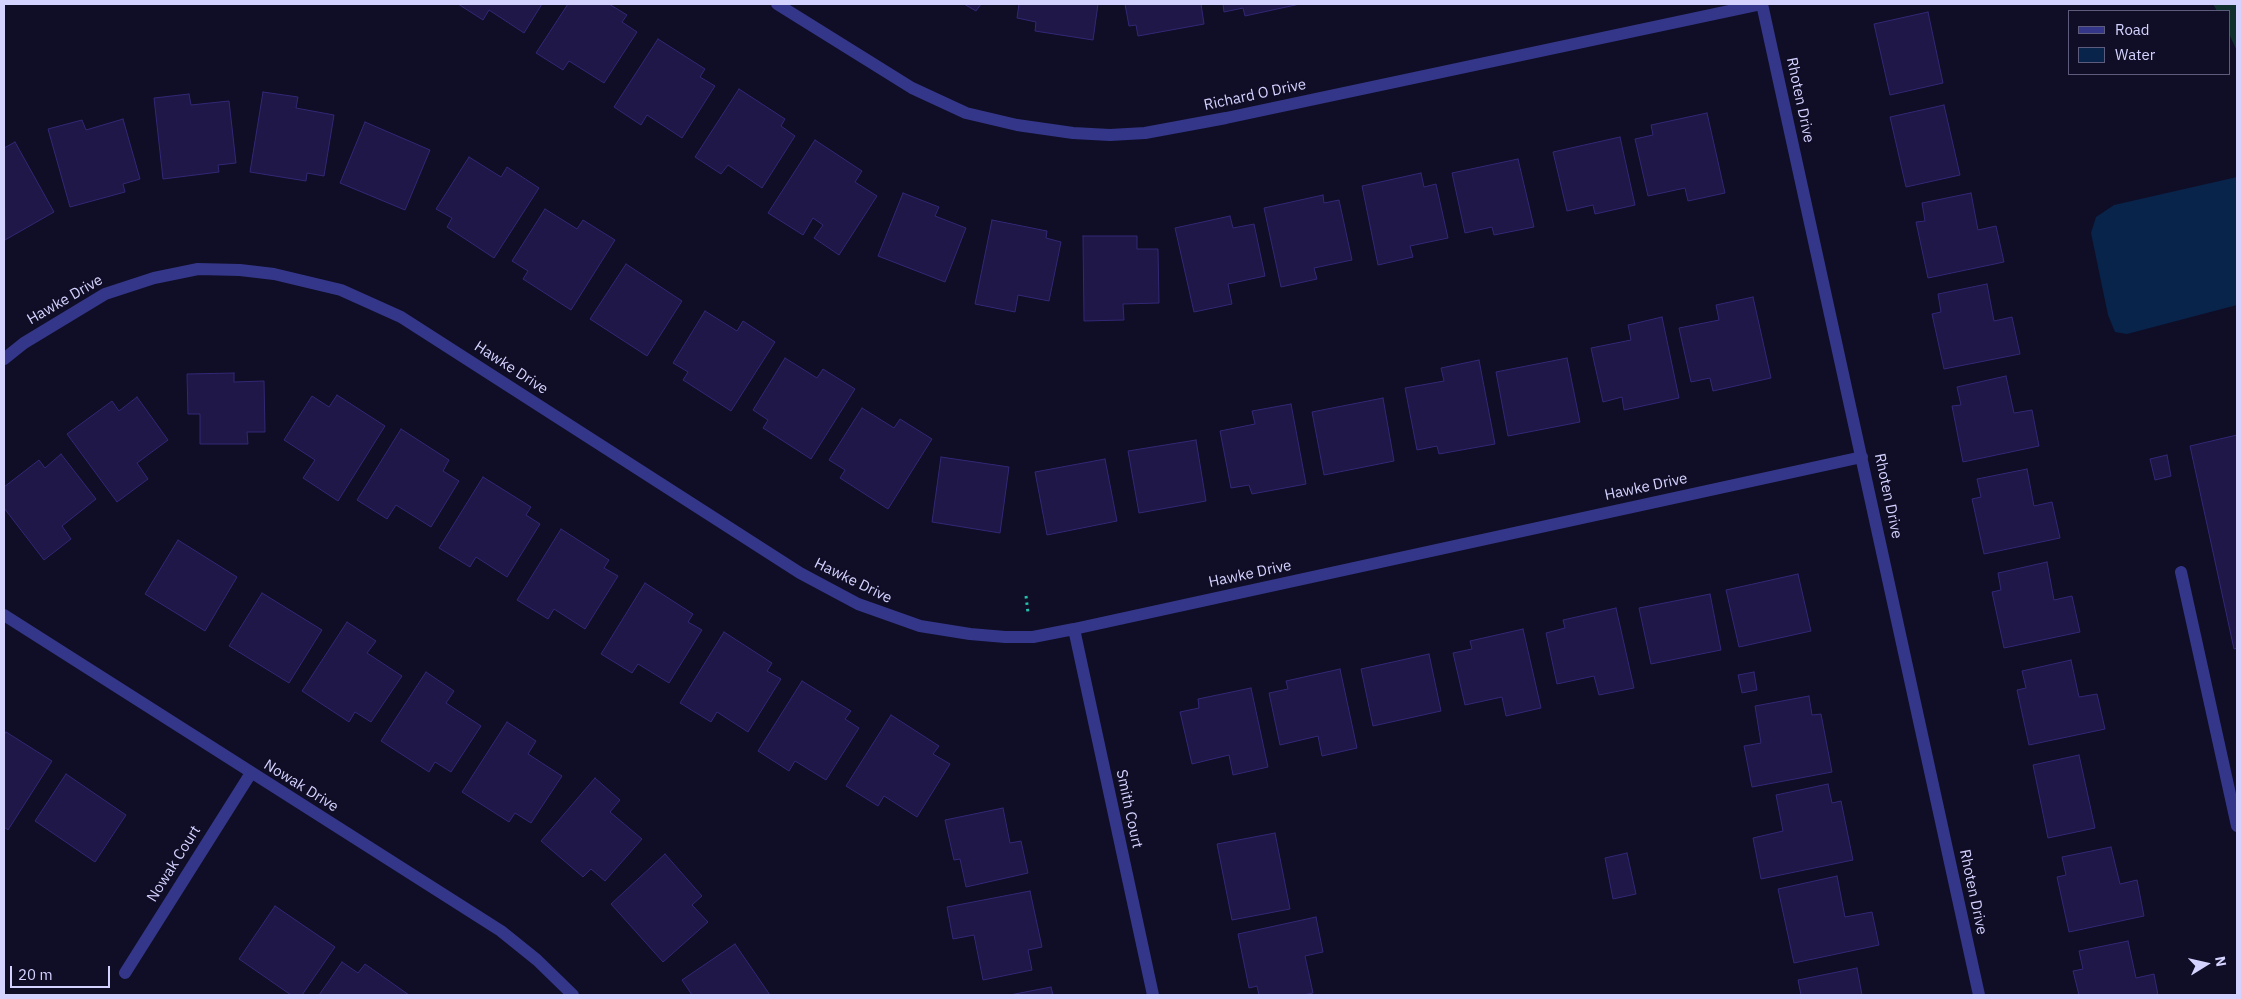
<!DOCTYPE html>
<style>
body{margin:0}
#map{position:relative;width:2241px;height:999px;overflow:hidden;background:#100d26;font-family:"IBM Plex Sans",sans-serif}
canvas{display:block}
.frame{position:absolute;inset:0;border:5px solid #d4d2ff;pointer-events:none}
.legend{position:absolute;left:2068px;top:10px;width:162px;height:65px;box-sizing:border-box;background:#100d26;border:1px solid #5e5c7d;margin:0;padding:6px 9px;list-style:none;font-size:15px;color:#d4d2ff}
.legend li{display:flex;align-items:center;gap:10px;height:25px}
.legend b{width:25px;border:1px solid #5e5c7d}
.north{position:absolute;left:2181px;top:939px;width:50px;height:50px;-webkit-text-stroke:4px #100d26;paint-order:stroke;rotate:80deg;font-size:14px;font-weight:700;line-height:20px;text-align:center;color:#d4d2ff}
.north::after{content:'';display:block;margin:auto;width:18px;height:22px;background:#d4d2ff;clip-path:polygon(50% 0,100% 100%,50% 72%,0 100%)}
.scale{position:absolute;left:10px;top:966px;width:100px;height:22px;box-sizing:border-box;border:2px solid #d4d2ff;border-top:0;padding-left:6px;font-size:15px;line-height:18px;white-space:nowrap;color:#d4d2ff;-webkit-text-stroke:4px #100d26;paint-order:stroke}
</style>
<div id="map">
<canvas width="2241" height="999"></canvas>
<div class="frame"></div>
<ul class="legend">
<li><b style="height:6px;background:#343689"></b>Road</li>
<li><b style="height:14px;background:#08244a"></b>Water</li>
</ul>
<div class="north">N</div>
<div class="scale">20 m</div>
</div>
<script>
const g = document.querySelector('canvas').getContext('2d');
g.lineJoin = 'round';
function fillPath(path, color) {
  g.fillStyle = color;
  g.fill(path, 'evenodd');
}
function poly(rows) {
  const path = new Path2D();
  for (const r of rows) {
    path.moveTo(r[0], r[1]);
    for (let i = 2; i < r.length; i += 2) path.lineTo(r[i], r[i + 1]);
  }
  return path;
}
function stroke(path, color, width, dash) {
  g.strokeStyle = color;
  g.lineWidth = width;
  g.lineCap = dash ? 'butt' : 'round';
  g.setLineDash(dash || []);
  g.stroke(path);
}
function drawText(font, color, halo, rows, align = 'center') {
  g.font = font + ' "IBM Plex Sans",sans-serif';
  g.lineWidth = 4;
  g.setLineDash([]);
  g.textBaseline = 'middle';
  g.strokeStyle = halo;
  g.fillStyle = color;
  for (const [text, x, y, turn = 0] of rows) {
    g.save();
    g.translate(x, y);
    g.rotate((+turn || 0) * Math.PI / 180);
    g.textAlign = isNaN(turn) ? turn : align;
    if (halo) g.strokeText(text, 0, 0);
    g.fillText(text, 0, 0);
    g.restore();
  }
}
fillPath(poly([
 [2213,4,2237,4,2237,51,2230,36,2230,11,2217,11]
]), '#0f302d');
fillPath(poly([
 [2237,177,2237,305,2127,334,2115,332,2108,315,2091,233,2096,217,2114,205]
]), '#08244a');
const building = poly([
 [458,4,542,4,524,33,489,10,483,20,458,4],
 [568,4,609,4,627,15,622,22,637,32,604,83,569,61,563,70,536,53,568,4],
 [964,4,981,4,976,11,964,4],
 [1019,4,1098,4,1093,40,1035,31,1036,22,1017,18,1019,4],
 [1125,4,1201,4,1204,24,1138,36,1136,25,1129,26,1125,4],
 [1223,4,1300,4,1245,16,1243,8,1224,12,1223,4],
 [1928,12,1943,83,1890,95,1874,24,1928,12],
 [658,39,705,69,700,77,715,86,682,138,647,115,641,125,614,107,658,39],
 [739,89,785,119,781,126,795,136,762,188,728,165,721,174,695,157,739,89],
 [263,92,298,97,296,108,334,115,324,176,307,173,306,181,250,172,263,92],
 [189,94,191,105,229,101,236,163,218,165,219,172,163,179,154,98,189,94],
 [1944,105,1960,175,1906,187,1890,117,1944,105],
 [1707,113,1725,193,1688,201,1685,188,1648,196,1635,139,1653,135,1651,125,1707,113],
 [123,119,140,179,123,184,125,192,70,207,48,129,82,120,86,130,123,119],
 [365,122,430,150,405,210,340,183,365,122],
 [1620,137,1635,205,1595,214,1593,205,1567,211,1553,152,1620,137],
 [815,140,862,171,855,182,877,196,839,255,814,238,823,225,813,218,803,235,768,213,815,140],
 [15,142,54,212,5,240,4,148,15,142],
 [469,157,501,177,507,167,539,188,494,258,447,227,452,218,436,209,469,157],
 [1518,159,1534,227,1494,235,1492,227,1465,233,1452,173,1518,159],
 [1421,173,1424,187,1436,184,1448,238,1410,246,1413,257,1378,265,1362,186,1421,173],
 [903,193,939,207,935,216,966,228,945,282,878,256,903,193],
 [1971,193,1978,230,1996,226,2004,262,1928,278,1916,222,1925,221,1922,203,1971,193],
 [1323,195,1324,203,1339,200,1352,260,1314,268,1317,279,1281,287,1264,208,1323,195],
 [545,209,577,229,583,220,615,240,571,310,523,279,528,271,512,261,545,209],
 [1230,216,1233,228,1254,224,1265,276,1228,284,1232,304,1194,312,1175,228,1230,216],
 [992,220,1047,231,1046,238,1061,242,1049,301,1018,295,1015,312,975,304,992,220],
 [1083,236,1137,236,1137,249,1158,249,1159,303,1123,304,1124,320,1084,321,1083,236],
 [626,264,682,301,647,356,590,319,626,264],
 [1987,284,1994,321,2012,317,2020,354,1944,369,1932,314,1941,312,1938,294,1987,284],
 [1753,297,1771,378,1713,391,1710,378,1691,382,1679,328,1719,320,1716,305,1753,297],
 [705,311,737,331,743,321,775,342,731,411,683,380,688,372,673,363,705,311],
 [1662,317,1679,398,1624,410,1622,397,1603,402,1591,348,1631,340,1628,325,1662,317],
 [785,358,817,378,823,369,855,389,811,459,763,428,768,420,753,410,785,358],
 [1567,358,1580,422,1508,436,1496,372,1567,358],
 [1479,360,1495,444,1439,454,1437,446,1417,450,1405,388,1444,381,1441,368,1479,360],
 [234,373,234,382,264,381,265,432,247,432,248,444,200,444,200,414,188,414,187,374,234,373],
 [2006,376,2014,413,2032,410,2039,446,1963,462,1952,406,1961,405,1957,387,2006,376],
 [337,395,385,426,338,501,303,478,315,460,284,440,312,396,329,407,337,395],
 [137,397,168,440,137,463,148,479,117,502,67,434,112,401,119,411,137,397],
 [1383,398,1394,461,1324,475,1312,412,1383,398],
 [1291,404,1306,484,1252,494,1249,485,1231,488,1220,431,1255,424,1252,411,1291,404],
 [862,408,894,428,900,419,932,439,888,509,840,478,845,470,829,460,862,408],
 [401,429,449,460,443,471,459,481,431,527,396,505,387,519,357,500,401,429],
 [2237,435,2237,648,2234,649,2190,446,2237,435],
 [1196,440,1206,501,1139,513,1128,451,1196,440],
 [61,454,96,499,62,526,71,539,44,560,4,508,4,487,39,460,45,468,61,454],
 [2167,455,2171,476,2155,480,2150,459,2167,455],
 [941,457,1009,467,1000,533,932,522,941,457],
 [1105,459,1117,521,1047,535,1035,472,1105,459],
 [2027,469,2034,506,2052,502,2060,538,1984,554,1972,499,1981,497,1977,479,2027,469],
 [483,477,531,507,526,515,540,524,507,577,476,557,470,567,439,548,483,477],
 [561,529,609,560,604,568,618,576,585,629,554,609,548,619,517,600,561,529],
 [178,540,237,577,205,631,145,594,178,540],
 [2047,562,2054,600,2072,596,2080,632,2004,648,1992,592,2001,590,1998,573,2047,562],
 [1798,574,1811,631,1739,647,1726,590,1798,574],
 [645,583,693,614,688,622,702,630,669,683,638,664,632,673,601,654,645,583],
 [262,593,322,630,289,683,229,646,262,593],
 [1710,594,1721,650,1651,664,1639,608,1710,594],
 [1616,608,1634,688,1599,695,1594,676,1557,684,1546,633,1565,628,1563,620,1616,608],
 [347,622,376,641,367,653,402,676,371,722,355,712,349,722,302,691,347,622],
 [1523,629,1541,708,1506,716,1502,697,1465,705,1453,653,1472,649,1470,641,1523,629],
 [724,632,772,663,767,671,781,679,748,732,717,712,711,722,680,703,724,632],
 [1429,654,1441,711,1373,726,1361,669,1429,654],
 [2071,660,2079,697,2097,694,2105,729,2029,745,2017,690,2026,688,2022,671,2071,660],
 [1340,669,1357,748,1322,756,1318,736,1280,745,1269,693,1288,689,1286,681,1340,669],
 [426,672,454,691,446,703,481,726,451,772,435,762,429,772,381,741,426,672],
 [1754,672,1757,690,1742,693,1738,675,1754,672],
 [802,681,851,711,845,719,859,728,826,780,795,761,789,771,758,751,802,681],
 [1251,688,1268,767,1233,775,1229,755,1192,764,1180,712,1199,708,1198,699,1251,688],
 [1809,696,1812,715,1821,714,1832,772,1752,787,1744,746,1761,743,1755,706,1809,696],
 [891,715,939,746,933,754,950,764,917,817,884,796,878,806,846,786,891,715],
 [507,722,536,741,528,754,562,776,531,823,515,813,509,822,462,792,507,722],
 [6,732,52,761,8,830,4,827,4,735,6,732],
 [2079,755,2095,828,2048,838,2033,765,2079,755],
 [66,774,126,815,95,862,35,821,66,774],
 [595,778,620,800,610,812,642,839,605,881,591,869,583,877,541,841,595,778],
 [1828,784,1832,803,1841,801,1853,860,1761,879,1753,838,1783,831,1776,795,1828,784],
 [1003,808,1010,843,1021,841,1028,873,966,887,960,859,954,860,945,820,1003,808],
 [1275,833,1290,909,1232,920,1217,844,1275,833],
 [2111,847,2120,884,2137,880,2144,916,2069,932,2057,877,2066,875,2062,857,2111,847],
 [1627,853,1636,894,1613,899,1605,858,1627,853],
 [665,854,702,896,692,905,708,922,663,962,611,904,665,854],
 [1837,876,1845,917,1872,912,1879,945,1794,963,1778,889,1837,876],
 [1030,891,1042,947,1028,950,1032,970,983,980,974,935,953,939,947,907,1030,891],
 [275,906,335,947,302,995,291,995,239,959,275,906],
 [1316,917,1323,952,1305,956,1313,993,1303,995,1259,995,1257,986,1249,988,1238,934,1316,917],
 [2128,941,2136,978,2154,974,2158,995,2079,995,2073,971,2083,969,2079,951,2128,941],
 [735,944,770,995,692,995,682,980,735,944],
 [342,962,358,973,365,964,409,995,319,995,342,962],
 [1857,968,1862,995,1801,995,1798,980,1857,968],
 [1051,987,1053,995,1010,995,1051,987]
]);
fillPath(building, '#1e1748');
stroke(building, '#322876', 1);
stroke(poly([
 [1026,596,1028,613]
]), '#25c0ad', 3, [2.5, 4]);
stroke(poly([
 [777,4,912,88,966,113,1017,125,1073,133,1110,135,1145,133,1226,118,1762,4],
 [1762,4,1979,995],
 [4,359,24,343,105,294,154,278,198,269,240,270,274,274,341,290,401,317,800,573,858,604,920,626,970,634,1005,637,1033,637,1074,629,1862,457],
 [2181,572,2237,826],
 [4,615,501,931,537,960,573,995],
 [1074,629,1153,995],
 [125,973,251,773]
]), '#343689', 12);
drawText('15px', '#d4d2ff', '#100d26', [
 ["Richard O Drive",1255,95,-12],
 ["Rhoten Drive",1800,100,78],
 ["Hawke Drive",65,300,-30],
 ["Hawke Drive",511,368,33],
 ["Hawke Drive",1646,487,-12],
 ["Rhoten Drive",1888,496,78],
 ["Hawke Drive",1250,574,-12],
 ["Hawke Drive",853,581,26],
 ["Nowak Drive",301,786,32],
 ["Smith Court",1129,809,78],
 ["Nowak Court",174,864,-58],
 ["Rhoten Drive",1973,892,78]
]);
</script>
